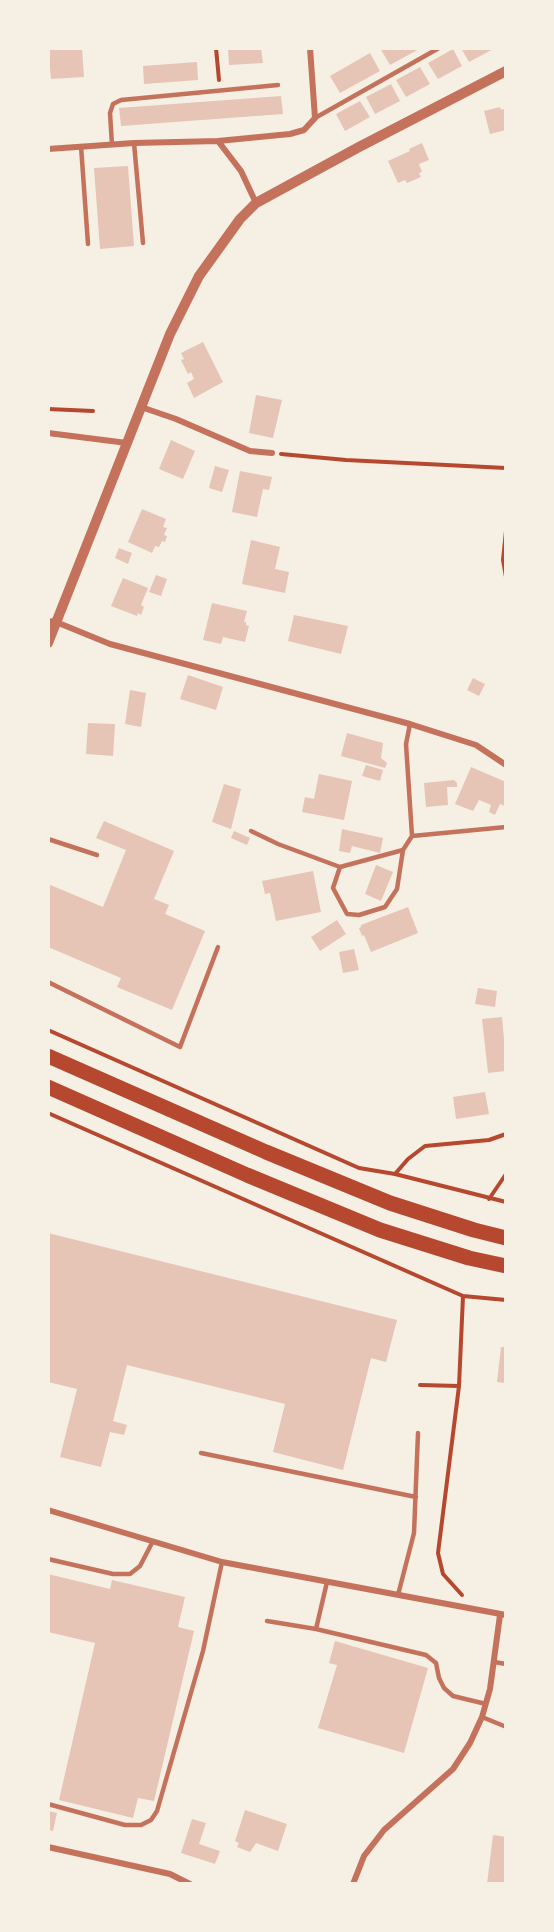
<!DOCTYPE html>
<style>
body{margin:0}
#map{position:relative;width:554px;height:1932px;overflow:hidden;background:#f6efe4;font-family:"Alegreya Sans",sans-serif}
canvas{display:block}
.frame{position:absolute;inset:0;border:50px solid #f6efe4;pointer-events:none}
</style>
<div id="map">
<canvas width="554" height="1932"></canvas>
<div class="frame"></div>
</div>
<script>
const g = document.querySelector('canvas').getContext('2d');
g.lineJoin = 'round';
function fillPath(path, color) {
  g.fillStyle = color;
  g.fill(path, 'evenodd');
}
function poly(rows) {
  const path = new Path2D();
  for (const r of rows) {
    path.moveTo(r[0], r[1]);
    for (let i = 2; i < r.length; i += 2) path.lineTo(r[i], r[i + 1]);
  }
  return path;
}
function stroke(path, color, width, dash) {
  g.strokeStyle = color;
  g.lineWidth = width;
  g.lineCap = dash ? 'butt' : 'round';
  g.setLineDash(dash || []);
  g.stroke(path);
}
fillPath(poly([
 [48,48,82,48,84,77,51,79],
 [228,48,261,48,263,63,229,65],
 [380,48,421,48,390,65],
 [461,48,495,48,469,62],
 [453,49,462,66,438,79,428,63],
 [370,53,380,71,340,93,330,76],
 [197,62,198,80,144,84,143,66],
 [420,67,430,84,406,97,396,80],
 [391,84,400,101,375,114,366,97],
 [281,96,283,114,121,126,119,108],
 [360,101,370,117,345,131,336,114],
 [500,107,501,110,506,108,506,130,490,134,484,111],
 [422,143,429,160,419,164,422,172,419,173,421,177,407,183,405,180,398,183,388,161,410,151,409,149],
 [128,166,134,246,100,249,94,168],
 [203,342,223,382,194,398,187,383,194,379,191,372,188,374,181,360,184,359,181,353],
 [256,395,282,400,273,438,249,433],
 [171,440,195,451,183,479,159,469],
 [215,466,229,470,222,492,209,488],
 [240,471,272,477,269,490,263,489,257,517,232,512],
 [142,509,166,519,163,527,167,528,164,535,167,536,165,542,162,541,159,547,155,546,152,553,128,542],
 [251,540,280,547,275,569,289,572,285,593,242,584],
 [119,548,132,553,128,564,115,558],
 [156,575,167,579,161,596,149,592],
 [123,578,148,588,141,605,144,607,141,615,138,613,137,616,111,606],
 [212,603,247,611,244,622,246,622,246,625,249,626,245,642,223,637,221,644,203,640],
 [294,615,348,626,341,654,288,641],
 [188,675,223,687,216,710,180,699],
 [473,678,485,684,479,696,467,690],
 [130,690,146,693,141,727,125,724],
 [88,723,115,724,113,756,86,754],
 [347,733,383,743,381,758,387,763,385,768,341,756],
 [366,765,383,770,380,781,362,776],
 [471,767,506,782,506,791,504,797,506,798,506,802,505,806,500,804,495,815,489,812,491,805,479,800,473,811,455,804],
 [319,774,352,781,344,820,302,812,305,797,314,799],
 [454,780,457,783,457,787,447,787,448,805,426,807,424,783],
 [224,784,241,789,231,829,212,822],
 [104,821,174,851,154,899,169,905,165,914,205,931,172,1010,117,987,121,978,48,947,48,884,103,907,126,850,96,838],
 [342,829,383,838,380,853,352,846,350,853,339,851],
 [234,831,250,838,247,845,231,838],
 [376,865,393,872,381,901,365,894],
 [313,871,321,912,276,921,270,893,265,894,262,881],
 [408,907,418,933,371,952,364,935,362,936,359,928,361,927,361,925],
 [337,920,346,934,320,951,311,937],
 [354,949,359,970,343,973,339,952],
 [478,988,497,991,495,1007,475,1004],
 [502,1017,504,1039,506,1039,506,1071,488,1073,482,1019],
 [485,1092,489,1114,456,1119,453,1097],
 [48,1233,397,1320,386,1362,371,1358,343,1470,273,1452,285,1404,127,1365,113,1421,127,1425,124,1435,110,1432,101,1467,60,1457,77,1389,48,1382],
 [501,1347,506,1347,506,1383,497,1382],
 [48,1574,110,1589,112,1580,185,1597,178,1627,194,1631,154,1801,138,1798,133,1818,59,1800,95,1643,48,1632],
 [335,1641,428,1668,404,1753,318,1728,337,1665,329,1663],
 [245,1810,287,1824,278,1851,256,1843,250,1852,237,1847,239,1843,235,1841],
 [48,1811,57,1813,53,1831,48,1830],
 [192,1819,206,1823,199,1844,220,1851,215,1864,181,1853],
 [493,1835,506,1837,506,1884,487,1884]
]), '#e6c5b7');
stroke(poly([
 [216,48,219,80],
 [48,409,93,411],
 [281,454,346,460,506,468],
 [506,531,503,560,506,577],
 [48,1030,359,1168,395,1174,506,1202],
 [48,1113,463,1296,506,1300],
 [395,1174,408,1159,425,1146,489,1140,506,1134],
 [489,1199,506,1174],
 [420,1385,459,1386],
 [462,1595,443,1574,438,1553,459,1386,463,1296]
]), '#b5482f', 4);
stroke(poly([
 [315,118,439,48],
 [134,143,143,243],
 [112,145,110,113,113,104,121,100,278,85],
 [81,146,88,244],
 [410,724,406,744,412,836],
 [251,831,278,844,340,867],
 [48,839,97,855],
 [403,850,340,867,333,888,347,914,359,915,385,907,397,889,403,850,412,836,506,827],
 [48,982,180,1047,218,947],
 [201,1453,416,1497],
 [48,1559,113,1574,130,1574,140,1566,153,1541],
 [398,1595,414,1533,418,1433],
 [267,1621,316,1629,426,1655,436,1663,439,1678,444,1688,453,1696,486,1704],
 [316,1629,327,1582],
 [494,1662,506,1664],
 [482,1717,504,1726],
 [48,1804,125,1825,141,1825,151,1820,157,1811,203,1651,222,1562]
]), '#c5725c', 4.5);
stroke(poly([
 [48,149,134,143,218,141],
 [256,203,241,171,218,141,290,134,304,130,315,118,310,48],
 [141,407,176,419,250,451,272,453],
 [48,433,127,443],
 [48,621,56,622,110,644,410,724,476,745,506,765],
 [48,1510,222,1562,506,1615],
 [48,1847,170,1874,190,1884],
 [353,1884,364,1856,384,1830,453,1769,470,1743,482,1717,490,1689,500,1615]
]), '#c5725c', 6);
stroke(poly([
 [48,643,170,334,199,276,240,219,256,203,359,147,506,71]
]), '#c5725c', 10);
stroke(poly([
 [48,1056,266,1152,390,1203,474,1230,506,1238],
 [48,1087,247,1175,380,1230,469,1258,506,1266]
]), '#b5482f', 15);
</script>
